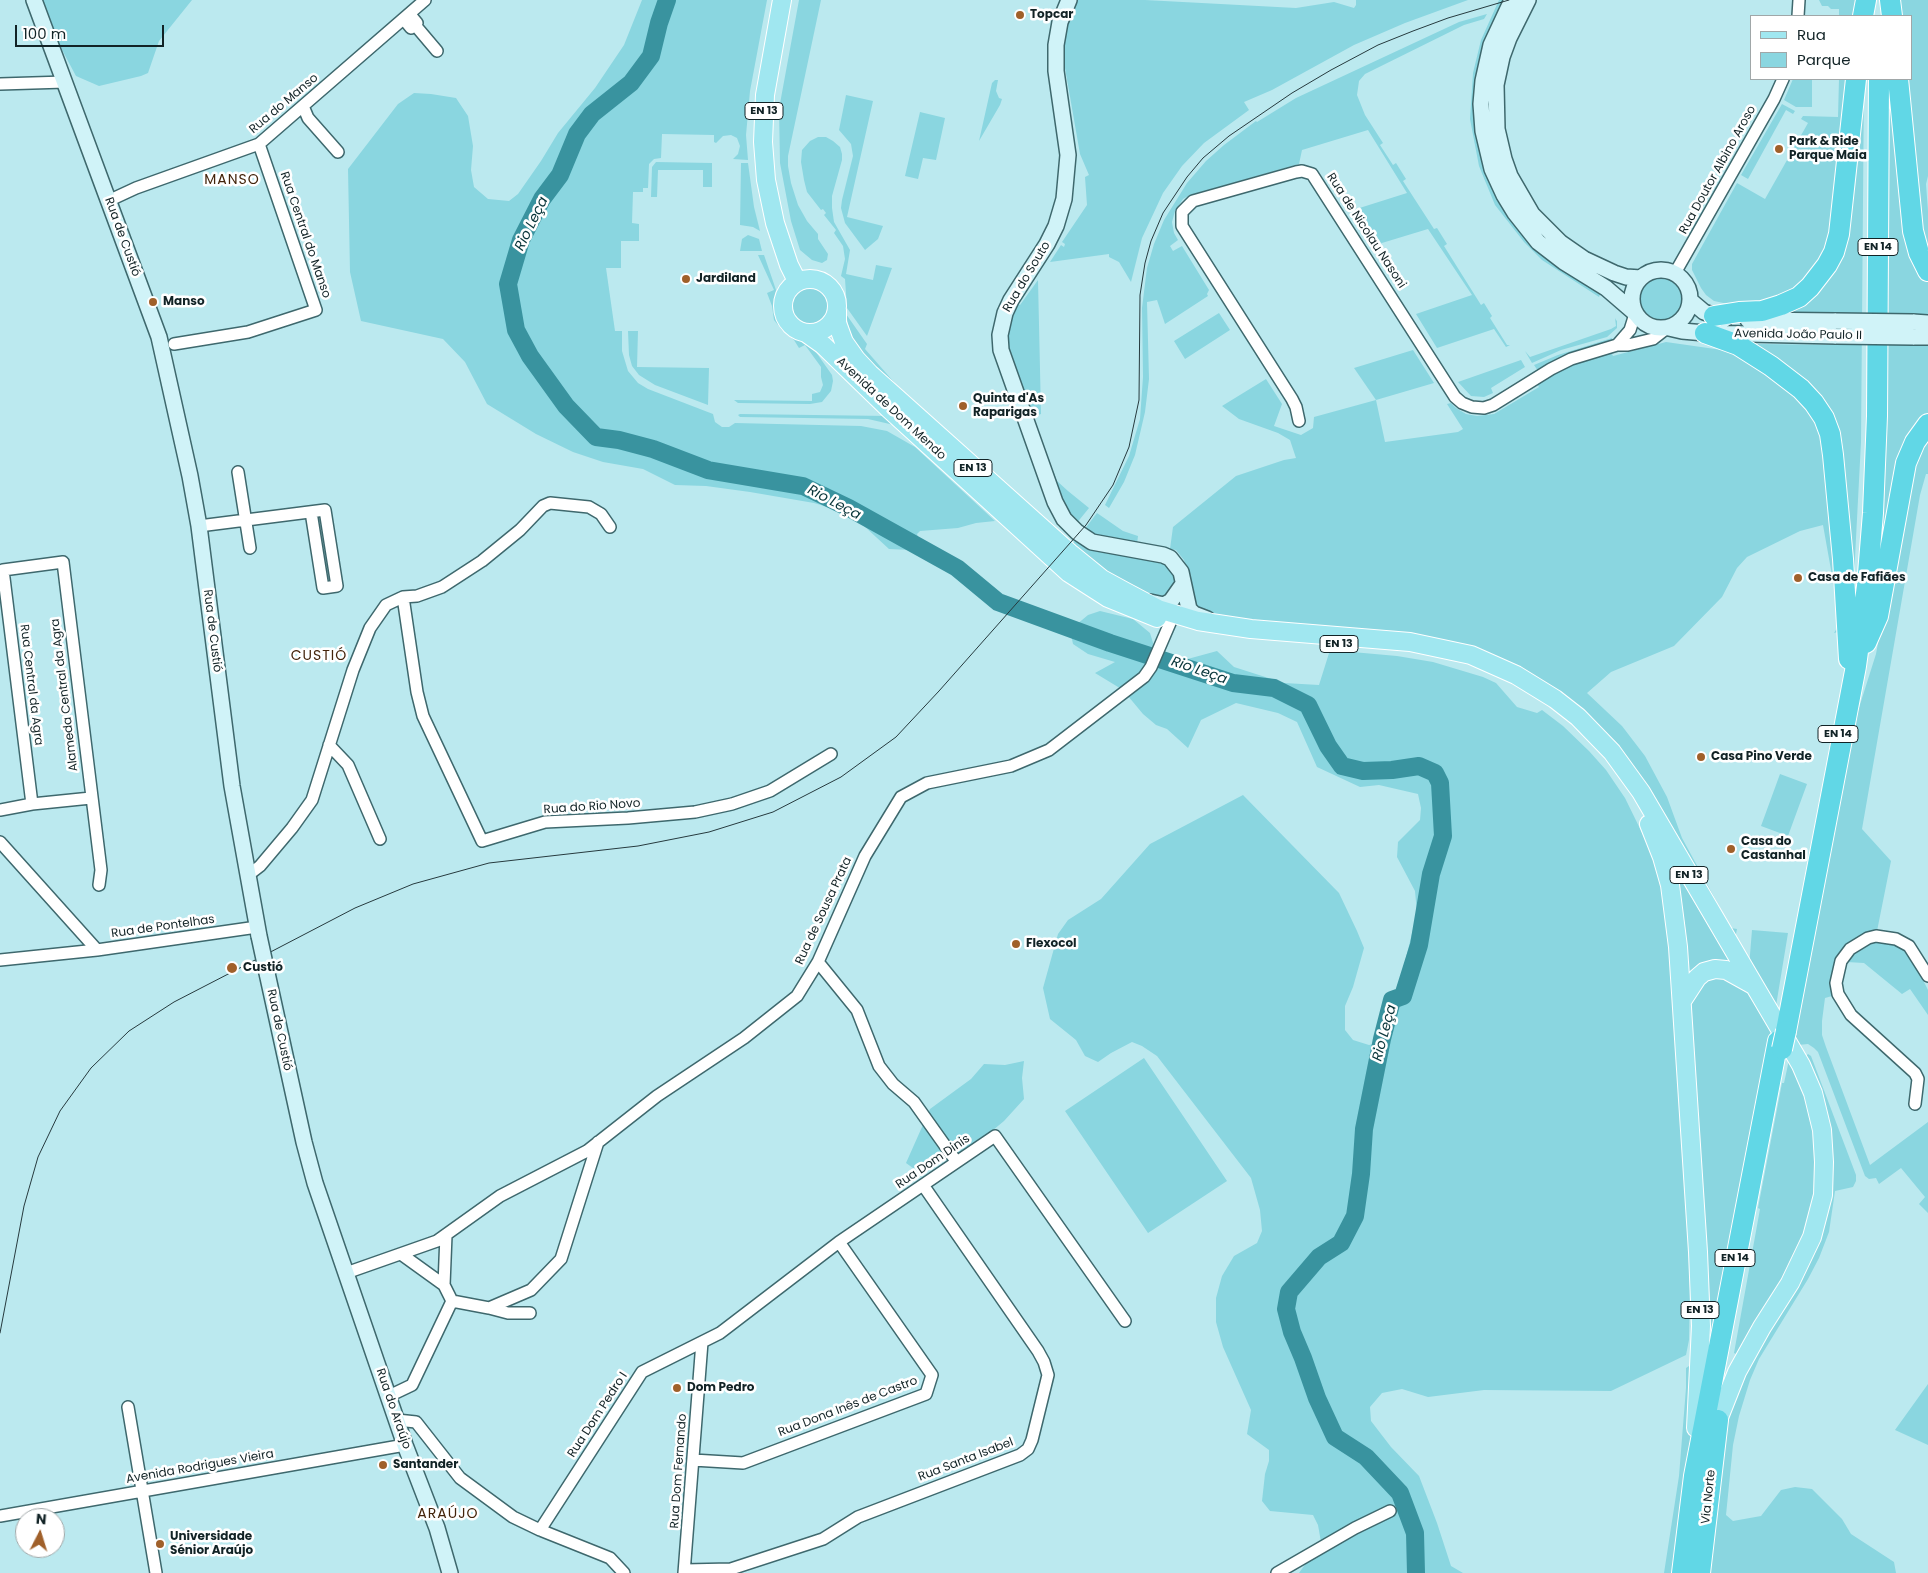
<!DOCTYPE html>
<meta charset="utf-8">
<style>
body{margin:0}
#map{position:relative;width:1928px;height:1573px;overflow:hidden;background:#bbe9ef;font-family:Poppins,sans-serif}
canvas{display:block}
.legend{position:absolute;left:1750px;top:15px;width:162px;height:65px;box-sizing:border-box;background:#fff;border:1px solid #a0a7a8;margin:0;padding:6px 9px;list-style:none;font-size:15px;color:#122326}
.legend li{display:flex;align-items:center;gap:10px;height:25px}
.legend b{width:25px;border:1px solid #a0a7a8}
.north{position:absolute;left:15px;top:1508px;width:50px;height:50px;box-sizing:border-box;background:#fff;border:1px solid #a0a7a8;border-radius:50%;rotate:5deg;font-size:14px;font-weight:700;line-height:20px;text-align:center;color:#122326}
.north::after{content:'';display:block;margin:auto;width:18px;height:22px;background:#a0602a;clip-path:polygon(50% 0,100% 100%,50% 72%,0 100%)}
.scale{position:absolute;left:15px;top:25px;width:149px;height:22px;box-sizing:border-box;border:2px solid #122326;border-top:0;padding-left:6px;font-size:15px;line-height:18px;white-space:nowrap;color:#122326;-webkit-text-stroke:4px #fff;paint-order:stroke}
</style>
<div id="map">
<canvas width="1928" height="1573"></canvas>
<ul class="legend">
<li><b style="height:6px;background:#a0e7f0"></b>Rua</li>
<li><b style="height:14px;background:#8ad6e0"></b>Parque</li>
</ul>
<div class="north">N</div>
<div class="scale">100 m</div>
</div>
<script>
const g = document.querySelector('canvas').getContext('2d');
g.lineJoin = 'round';
function fillPath(path, color) {
  g.fillStyle = color;
  g.fill(path, 'evenodd');
}
function poly(rows) {
  const path = new Path2D();
  for (const r of rows) {
    if (r.length === 3) {
      path.moveTo(r[0] + r[2], r[1]);
      path.arc(r[0], r[1], r[2], 0, 2 * Math.PI);
      continue;
    }
    path.moveTo(r[0], r[1]);
    for (let i = 2; i < r.length; i += 2) path.lineTo(r[i], r[i + 1]);
  }
  return path;
}
function stroke(path, color, width, dash) {
  g.strokeStyle = color;
  g.lineWidth = width;
  g.lineCap = dash ? 'butt' : 'round';
  g.setLineDash(dash || []);
  g.stroke(path);
}
function drawText(font, color, halo, rows, align = 'center') {
  g.font = font + ' Poppins,sans-serif';
  g.lineWidth = 5;
  g.setLineDash([]);
  g.textBaseline = 'middle';
  g.strokeStyle = halo;
  g.fillStyle = color;
  for (const [text, x, y, turn = 0] of rows) {
    g.save();
    g.translate(x, y);
    g.rotate((+turn || 0) * Math.PI / 180);
    g.textAlign = isNaN(turn) ? turn : align;
    if (halo) g.strokeText(text, 0, 0);
    g.fillText(text, 0, 0);
    g.restore();
  }
}
fillPath(poly([
 [40,0,192,0,159,41,148,73,141,76,99,86,76,76,60,46],
 [642,0,767,0,750,91,746,135,748,160,733,159,738,154,740,146,737,138,731,135,723,136,716,143,714,142,714,135,662,134,661,158,654,159,649,164,648,188,643,188,643,192,633,192,632,223,639,224,639,241,621,241,621,268,606,268,615,331,622,331,622,351,628,371,638,383,648,389,713,414,715,422,722,427,729,427,735,423,861,426,887,431,915,447,995,521,976,523,958,528,920,531,917,534,918,537,911,550,889,549,851,514,814,503,750,492,706,486,675,485,643,469,603,462,573,452,536,434,487,404,465,362,443,339,361,321,350,272,348,169,398,104,414,93,431,94,456,98,468,116,473,146,471,170,474,187,488,199,509,201,518,194,541,161,558,133,595,88,624,45],
 [799,0,821,0,788,156,788,166,791,183,798,205,807,221,818,234,818,239,828,254,827,260,822,263,812,260,800,250,791,221,780,163,779,109],
 [1075,0,1145,0,1296,8,1334,2,1354,8,1356,5,1356,0,1468,0,1405,23,1354,45,1272,90,1244,102,1249,110,1204,143,1182,166,1163,193,1142,238,1131,282,1119,262,1109,257,1109,254,1050,262,1061,245,1064,247,1065,244,1062,242,1087,205,1085,177,1089,175,1080,154,1065,68,1065,30,1068,17],
 [1499,0,1505,0,1479,64,1501,204,1601,292,1599,297,1542,260,1524,242,1495,205,1479,166,1470,119,1473,73,1481,40],
 [1819,0,1859,0,1857,16,1839,16,1839,9,1831,9,1828,6,1822,6],
 [1894,0,1928,0,1928,176,1926,184,1928,211,1928,261,1922,249,1902,79,1912,79,1912,16,1896,16],
 [1487,14,1484,19,1464,25,1365,74,1359,81,1357,95,1365,115,1383,143,1380,145,1393,165,1396,163,1406,179,1403,181,1434,229,1437,228,1447,244,1444,246,1481,305,1484,303,1492,316,1490,318,1507,345,1510,345,1506,347,1494,329,1437,348,1416,314,1472,295,1428,229,1372,246,1350,211,1407,193,1368,130,1302,150,1299,164,1190,195,1183,199,1175,211,1172,222,1174,233,1178,240,1170,246,1173,251,1182,246,1209,290,1207,294,1208,296,1165,324,1157,300,1147,302,1149,379,1145,412,1135,455,1124,482,1109,508,1105,505,1129,456,1140,419,1143,377,1142,308,1147,268,1154,244,1164,220,1187,183,1206,161,1224,145,1256,121,1257,122,1296,98,1459,22],
 [1793,79,1812,79,1812,107,1796,107,1784,100],
 [1839,79,1851,79,1834,232,1807,283,1765,302,1728,304,1714,301,1706,295,1701,288,1692,270,1692,264,1737,183,1765,199,1808,123,1801,119,1803,116,1838,117],
 [1864,79,1861,442,1853,596,1834,435,1758,352,1758,344,1836,345,1836,312,1784,312,1820,281],
 [1887,79,1893,79,1928,280,1928,314,1913,314,1913,346,1928,346,1928,417,1879,563,1883,509,1886,429],
 [995,80,998,80,996,91,999,98,1002,99,1000,105,979,141,992,83],
 [846,95,873,101,847,217,883,226,878,239,865,250,845,223,841,208,842,200,853,156,851,144,839,130],
 [1782,104,1795,111,1793,114,1786,110,1748,179,1741,175],
 [920,112,945,118,936,160,923,158,918,179,905,176],
 [818,137,826,137,833,141,840,147,842,154,842,160,832,196,832,208,834,222,850,250,846,274,873,280,876,265,892,268,867,336,847,308,845,279,841,276,845,259,843,246,834,233,836,230,824,215,826,213,823,209,821,210,807,192,804,180,801,162,802,150,810,141],
 [656,162,712,163,712,187,703,187,703,170,658,170,657,197,651,197,652,167],
 [741,163,748,163,754,207,760,231,753,227,740,225],
 [748,235,759,239,762,251,740,251,742,239],
 [758,255,764,255,774,284,778,296,778,315,783,326,794,335,804,339,818,355,832,375,833,381,831,391,822,402,810,404,738,403,734,400,812,401,812,394,820,392,823,385,821,377,821,367,805,345,799,348,794,340,782,330,774,320,772,306,767,293,774,290],
 [1661,299,22],
 [1038,280,1041,414,1032,417,1057,481,1068,491,1089,508,1076,524,1064,509,1008,359,1006,320,1015,302,1020,305],
 [810,305,20],
 [1219,313,1230,330,1185,359,1174,341],
 [846,314,867,344,865,349,914,405,878,375,851,339],
 [1615,318,1616,320,1617,321,1617,328,1607,337,1561,350,1532,363,1525,351,1530,357,1611,329,1616,326],
 [628,331,638,331,637,367,709,368,708,405,655,385,639,375,632,366,629,355],
 [1612,338,1613,341,1582,349,1560,358,1538,371,1534,365,1558,355],
 [1666,342,1722,350,1735,354,1751,365,1754,360,1778,376,1811,407,1822,425,1828,453,1842,625,1838,632,1834,633,1839,625,1838,609,1823,525,1800,531,1747,557,1737,568,1722,597,1674,646,1611,672,1587,693,1622,726,1645,756,1667,797,1682,838,1731,928,1737,929,1736,934,1734,937,1729,935,1656,808,1626,760,1615,747,1596,727,1575,707,1558,695,1503,662,1475,651,1438,642,1378,634,1251,622,1203,614,1196,609,1192,601,1189,576,1184,560,1176,550,1170,549,1173,527,1236,476,1284,460,1296,458,1290,440,1278,433,1239,419,1222,406,1266,379,1282,404,1274,426,1301,435,1313,428,1314,417,1376,400,1354,368,1413,350,1434,383,1376,400,1385,442,1458,432,1463,429,1447,404,1451,403,1456,408,1466,414,1477,416,1494,414,1539,387,1537,384,1560,369,1579,361,1611,352,1613,356],
 [1521,360,1525,367,1491,388,1493,393,1484,397,1471,396,1458,382],
 [740,414,888,416,894,425,868,419,740,417,738,415],
 [1928,431,1928,474,1926,474,1920,495,1862,829,1891,861,1877,931,1866,934,1836,959,1831,983,1832,996,1825,998,1822,1021,1822,1035,1826,1047,1870,1165,1928,1122,1928,1213,1919,1204,1925,1197,1901,1168,1879,1184,1876,1178,1869,1179,1865,1176,1818,1052,1814,1048,1808,1044,1798,1045,1793,1042,1851,733,1876,654,1910,466],
 [1097,513,1123,531,1138,536,1137,544,1094,535,1084,530],
 [1075,541,1100,552,1162,562,1171,567,1177,579,1174,590,1161,599,1124,585,1071,545],
 [1100,611,1133,619,1150,633,1154,646,1169,656,1184,660,1217,651,1234,667,1284,683,1319,685,1330,650,1397,656,1433,662,1483,677,1496,683,1517,707,1537,713,1542,710,1563,726,1589,751,1606,770,1625,798,1650,849,1660,877,1669,919,1686,1183,1690,1290,1689,1340,1686,1355,1611,1391,1484,1390,1428,1397,1402,1389,1382,1393,1370,1407,1371,1421,1391,1447,1419,1476,1437,1523,1451,1566,1463,1573,1299,1573,1321,1542,1318,1525,1313,1515,1270,1511,1262,1501,1265,1474,1269,1461,1269,1450,1247,1434,1251,1410,1223,1347,1216,1322,1216,1298,1222,1276,1234,1256,1257,1243,1262,1231,1260,1210,1251,1178,1157,1056,1142,1046,1132,1042,1111,1053,1098,1062,1085,1056,1076,1040,1050,1019,1043,988,1058,934,1068,920,1101,899,1150,844,1243,795,1339,893,1357,931,1364,948,1353,987,1345,1006,1345,1030,1353,1040,1369,1045,1390,1040,1399,996,1399,986,1417,913,1415,891,1397,857,1398,842,1420,820,1421,808,1418,794,1379,785,1360,787,1317,767,1297,722,1278,713,1236,703,1201,720,1188,748,1167,729,1156,725,1143,714,1123,690,1095,673,1115,662,1088,654,1073,644,1070,630,1088,615],
 [1780,774,1807,784,1788,836,1761,826],
 [1678,875,1730,962,1730,963,1688,976,1685,926,1677,876],
 [1752,930,1788,933,1775,1012,1749,967],
 [1876,941,1896,945,1906,951,1913,960,1928,990,1928,1015,1910,989,1902,994,1864,963,1847,962,1858,948],
 [1720,973,1744,988,1772,1031,1708,1355,1691,1010,1692,1000,1699,982],
 [1808,1054,1811,1056,1856,1175,1856,1181,1853,1187,1835,1191,1829,1232,1819,1258,1808,1279,1759,1359,1750,1380,1739,1416,1733,1445,1726,1515,1733,1521,1761,1516,1781,1490,1795,1487,1812,1489,1842,1519,1851,1534,1894,1562,1896,1573,1709,1573,1724,1430,1736,1387,1826,1200,1804,1058],
 [1144,1058,1227,1181,1148,1233,1065,1111],
 [1789,1060,1802,1086,1813,1131,1816,1155,1815,1185,1812,1208,1801,1242,1782,1281,1736,1354,1734,1353,1760,1209,1758,1208,1782,1083,1784,1083],
 [1024,1061,1022,1078,1024,1099,1004,1121,969,1150,933,1162,917,1171,906,1163,930,1109,971,1079,984,1064,1005,1065],
 [1689,1366,1689,1376,1695,1377,1694,1409,1676,1573,1664,1573,1679,1476,1686,1388,1686,1368],
 [1928,1384,1928,1445,1895,1430]
]), '#8ad6e0');
stroke(poly([
 [667,0,659,23,651,56,631,83,592,114,577,134,560,175,542,199,521,240,508,284,516,330,530,356,566,406,596,437,619,440,653,449,708,470,803,486,849,508,957,568,998,602,1110,643,1233,683,1274,688,1308,705,1328,746,1342,766,1363,771,1392,770,1419,766,1435,773,1440,783,1443,836,1431,874,1419,945,1403,996,1392,1000,1382,1039,1364,1129,1361,1174,1355,1216,1341,1243,1319,1257,1289,1292,1286,1309,1292,1332,1303,1358,1317,1398,1335,1437,1366,1457,1400,1493,1415,1533,1416,1573]
]), '#39939f', 18);
const street = poly([
 [1798,16,1799,0],
 [406,17,409,19,412,17,417,23,411,28,406,22,409,19],
 [415,25,437,51],
 [0,84,65,82],
 [303,106,308,118,338,152],
 [108,201,136,188,259,144,425,0],
 [1675,273,1774,99,1783,79],
 [174,344,248,332,316,310,259,144],
 [1617,345,1630,330,1635,314],
 [1299,421,1296,407,1292,399,1182,226,1182,212,1193,201,1296,172,1302,171,1312,174,1455,397,1462,403,1472,407,1484,408,1493,405,1551,369,1571,359,1617,345,1628,345,1653,339,1667,328],
 [238,472,250,548],
 [199,526,325,510,337,586,323,588,311,512],
 [403,597,417,692,423,716,482,841,545,822,628,818,695,812,732,804,770,791,831,754],
 [329,745,348,765,380,839],
 [32,804,3,570,63,562,101,870,99,885],
 [0,810,32,804,91,798],
 [0,842,97,950,257,927],
 [247,876,260,866,292,828,312,800,353,670,370,628,386,605,403,597,417,596,442,587,482,561,520,530,543,506,550,503,589,507,601,514,610,527],
 [0,960,97,950],
 [818,962,857,1010,879,1066,893,1084,914,1102,956,1161],
 [1915,1104,1918,1079,1915,1073,1851,1015,1838,994,1836,983,1841,961,1850,949,1868,938,1876,936,1896,939,1909,946,1928,976],
 [446,1235,444,1285,452,1301],
 [401,1254,444,1285],
 [346,1273,437,1241,500,1196,587,1151,657,1096,744,1038,797,996,818,962,865,856,901,797,927,783,1011,766,1049,750,1144,677,1151,667,1170,623],
 [489,1308,508,1313,530,1313],
 [389,1396,412,1385,452,1301,489,1308,531,1290,561,1259,598,1142],
 [128,1407,156,1573],
 [397,1420,416,1422,460,1478,513,1517,540,1530,610,1558,624,1573],
 [693,1460,743,1463,926,1394,932,1375,839,1242],
 [0,1516,405,1445],
 [540,1530,642,1372,720,1333,839,1242,995,1136,1125,1321],
 [685,1570,731,1569,823,1539,858,1517,1020,1455,1028,1449,1032,1440,1048,1375,1044,1362,1038,1351,923,1185],
 [684,1573,702,1342],
 [1277,1573,1355,1528,1390,1511]
]);
const secondary = poly([
 [34,0,159,337,190,476,199,526,232,786,259,936],
 [1069,0,1060,22,1056,45,1056,71,1068,155,1064,199,1056,226,1047,244,1011,300,1005,313,1000,335,1001,350,1055,502,1064,519,1077,532,1092,542,1163,555,1170,558,1181,572,1189,609,1194,614,1207,619],
 [1512,0,1491,45,1483,81,1481,104,1483,131,1492,169,1504,195,1515,213,1538,242,1564,262,1606,288,1635,313],
 [1528,0,1509,38,1502,57,1496,85,1497,129,1504,159,1510,176,1532,214,1561,243,1584,259,1614,273,1626,277,1641,278],
 [1661,299,29],
 [1691,301,1704,312,1725,319],
 [1748,320,1836,321],
 [1913,322,1928,323],
 [1669,328,1682,331,1705,333,1836,336],
 [1913,337,1928,337],
 [1150,602,1164,605,1171,601,1183,584],
 [267,973,304,1142,315,1183,405,1445,437,1528,450,1573]
]);
const primary = poly([
 [782,0,765,95,763,142,766,180,775,223,789,265,797,281],
 [810,306,27],
 [837,310,837,323,844,342,856,359,870,374,1070,553,1102,579,1124,591,1158,609,1198,621,1251,629,1410,642,1471,655,1516,675,1555,699,1578,717,1612,752,1641,792,1801,1065,1813,1093,1822,1130,1824,1162,1823,1195,1812,1237,1790,1283,1762,1327,1737,1372,1718,1420],
 [806,333,823,345,888,408,1069,573,1108,598,1157,618],
 [1649,824,1662,857,1670,885,1678,947,1698,1252,1701,1326,1696,1428],
 [1682,1001,1697,978,1704,972,1715,969,1726,970,1753,985]
]);
const highway = poly([
 [1890,0,1892,16],
 [1863,16,1866,0],
 [1898,79,1913,231,1919,253,1928,271],
 [1714,316,1739,312,1762,311,1781,305,1799,297,1810,287,1827,265,1834,252,1839,234,1856,79],
 [1705,333,1738,345,1771,366,1801,389,1814,403,1824,418,1830,434,1833,455,1843,559,1849,659],
 [1866,643,1878,616,1906,463,1915,442,1928,424],
 [1786,1031,1856,666,1867,586,1873,513,1877,416,1879,79],
 [1682,1573,1694,1476,1778,1041],
 [1700,1573,1718,1420]
]);
stroke(street, '#3e686d', 14);
stroke(secondary, '#3e686d', 18);
stroke(primary, '#fff', 20);
stroke(highway, '#fff', 22);
stroke(street, '#fff', 11);
stroke(secondary, '#d0f3f8', 15);
stroke(primary, '#a0e7f0', 18);
stroke(highway, '#61d7e6', 20);
stroke(poly([
 [0,1333,24,1206,38,1157,60,1111,91,1068,129,1031,174,1002,234,971,355,908,413,884,489,863,638,846,709,832,773,812,841,777,896,737,939,691,1086,525,1113,485,1129,447,1139,400,1140,295,1145,263,1151,241,1163,213,1187,177,1203,158,1229,136,1292,93,1331,70,1378,45,1413,31,1448,18,1509,0]
]), '#263a3e', 1);
const secondaryBridge = poly([
 [1836,321,1913,322],
 [1836,336,1913,337],
 [259,936,267,973]
]);
const highwayBridge = poly([
 [1782,1049,1786,1031]
]);
stroke(secondaryBridge, '#3e686d', 18, []);
stroke(highwayBridge, '#fff', 22, []);
stroke(secondaryBridge, '#d0f3f8', 15);
stroke(highwayBridge, '#61d7e6', 20);
for (const [x, y, r, color] of [
 [1020,15,5,"#a0602a"],
 [1779,149,5,"#a0602a"],
 [686,279,5,"#a0602a"],
 [153,302,5,"#a0602a"],
 [963,406,5,"#a0602a"],
 [1798,578,5,"#a0602a"],
 [1701,757,5,"#a0602a"],
 [1731,849,5,"#a0602a"],
 [1016,944,5,"#a0602a"],
 [232,968,6,"#a0602a"],
 [677,1388,5,"#a0602a"],
 [383,1465,5,"#a0602a"],
 [160,1544,5,"#a0602a"]
]) {
  const dot = new Path2D();
  dot.arc(x, y, r, 0, 2 * Math.PI);
  g.fillStyle = color;
  g.fill(dot);
  stroke(dot, '#fff', 2);
}
for (const [x, y, w] of [
 [764,111,38],
 [1878,247,40],
 [973,468,38],
 [1339,644,38],
 [1838,734,40],
 [1689,875,38],
 [1735,1258,40],
 [1700,1310,38]
]) {
  const box = new Path2D();
  box.roundRect(x - w / 2, y - 8.5, w, 17, 4);
  g.fillStyle = '#fff';
  g.fill(box);
  stroke(box, '#122326', 1);
}
drawText('bold 11px', '#122326', null, [
 ["EN 13",764,111],
 ["EN 14",1878,247],
 ["EN 13",973,468],
 ["EN 13",1339,644],
 ["EN 14",1838,734],
 ["EN 13",1689,875],
 ["EN 14",1735,1258],
 ["EN 13",1700,1310]
]);
drawText('bold 12px', '#122326', '#fff', [
 ["Topcar",1030,15],
 ["Park & Ride",1789,142],
 ["Parque Maia",1789,156],
 ["Jardiland",696,279],
 ["Manso",163,302],
 ["Quinta d'As",973,399],
 ["Raparigas",973,413],
 ["Casa de Fafiães",1808,578],
 ["Casa Pino Verde",1711,757],
 ["Casa do",1741,842],
 ["Castanhal",1741,856],
 ["Flexocol",1026,944],
 ["Custió",243,968],
 ["Dom Pedro",687,1388],
 ["Santander",393,1465],
 ["Universidade",170,1537],
 ["Sénior Araújo",170,1551]
], 'left');
drawText('12px', '#122326', '#fff', [
 ["Rua do Manso",284,104,-40],
 ["Rua Doutor Albino Aroso",1718,170,-61],
 ["Rua de Nicolau Nasoni",1366,231,57],
 ["Rua Central do Manso",305,235,71],
 ["Rua de Custió",122,237,70],
 ["Rua do Souto",1027,277,-59],
 ["Avenida João Paulo II",1798,335,1],
 ["Avenida de Dom Mendo",891,409,43],
 ["Rua de Custió",212,631,83],
 ["Rua Central da Agra",31,685,83],
 ["Alameda Central da Agra",65,695,-97],
 ["Rua do Rio Novo",592,807,-4],
 ["Rua de Sousa Prata",824,911,-65],
 ["Rua de Pontelhas",163,927,-8],
 ["Rua de Custió",279,1030,78],
 ["Rua Dom Dinis",933,1162,-34],
 ["Rua Dona Inês de Castro",848,1407,-21],
 ["Rua do Araújo",393,1409,71],
 ["Rua Dom Pedro I",598,1415,-57],
 ["Rua Santa Isabel",966,1460,-21],
 ["Avenida Rodrigues Vieira",200,1467,-10],
 ["Rua Dom Fernando",679,1471,-86],
 ["Via Norte",1709,1497,-84]
]);
g.letterSpacing = '1px';
drawText('14px', '#43240b', '#fff', [
 ["MANSO",232,180],
 ["CUSTIÓ",319,656],
 ["ARAÚJO",448,1514]
]);
g.letterSpacing = '0px';
drawText('italic 14px', '#083439', '#fff', [
 ["Rio Leça",532,224,-64],
 ["Rio Leça",834,503,28],
 ["Rio Leça",1199,671,19],
 ["Rio Leça",1385,1033,-75]
]);
</script>
